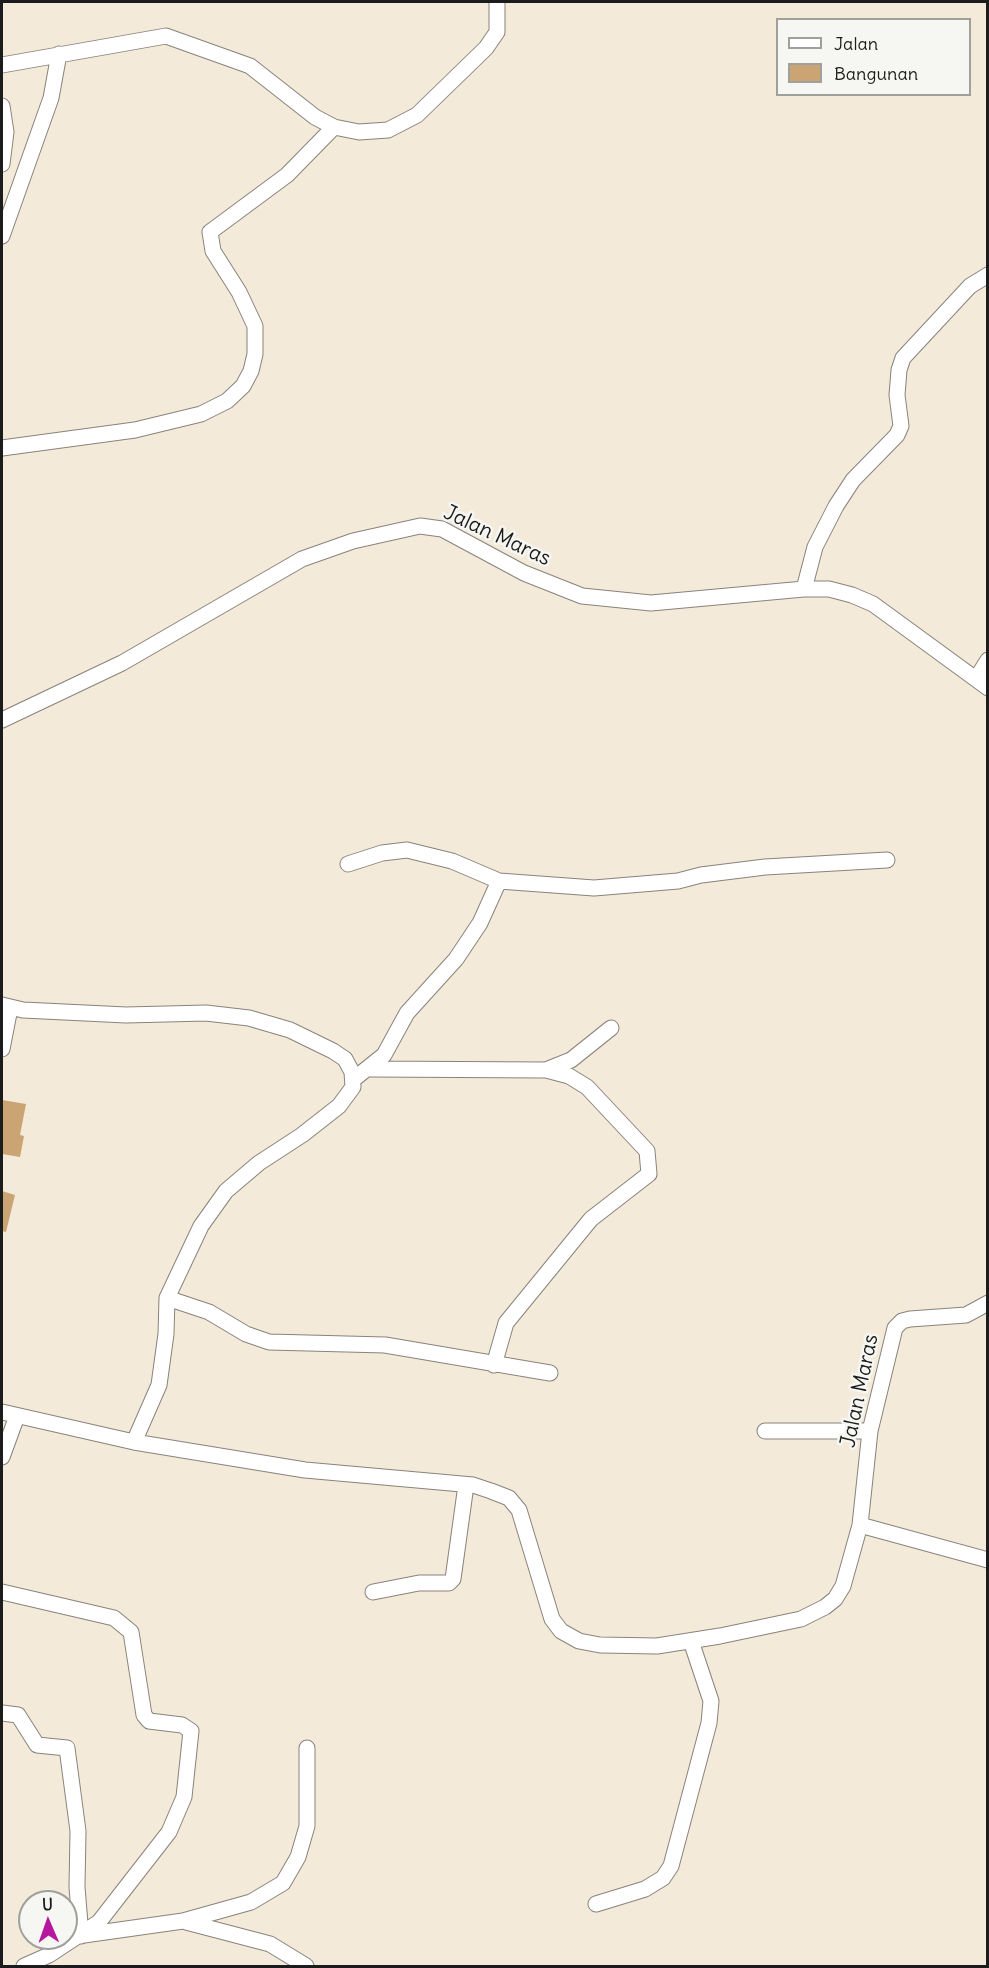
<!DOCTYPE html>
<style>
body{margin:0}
#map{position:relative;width:989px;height:1968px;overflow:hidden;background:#f4eada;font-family:Delius,sans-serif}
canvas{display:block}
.frame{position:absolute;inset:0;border:3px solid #1c1c1c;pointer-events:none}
.legend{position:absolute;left:776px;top:18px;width:195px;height:78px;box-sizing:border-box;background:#f6f6f2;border:2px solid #9f9f9c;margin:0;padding:8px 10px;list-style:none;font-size:18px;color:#1c1c1c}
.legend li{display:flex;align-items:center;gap:12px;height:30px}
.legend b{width:30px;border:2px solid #9f9f9c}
.north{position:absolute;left:18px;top:1890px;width:60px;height:60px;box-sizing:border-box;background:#f6f6f2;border:2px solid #9f9f9c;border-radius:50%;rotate:358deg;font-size:16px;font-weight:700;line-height:24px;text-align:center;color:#1c1c1c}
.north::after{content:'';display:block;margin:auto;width:21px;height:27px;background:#b5179e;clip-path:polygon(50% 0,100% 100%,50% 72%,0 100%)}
</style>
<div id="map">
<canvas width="989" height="1968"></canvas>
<div class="frame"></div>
<ul class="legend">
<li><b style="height:8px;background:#fff"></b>Jalan</li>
<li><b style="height:16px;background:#caa473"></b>Bangunan</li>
</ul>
<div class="north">U</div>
</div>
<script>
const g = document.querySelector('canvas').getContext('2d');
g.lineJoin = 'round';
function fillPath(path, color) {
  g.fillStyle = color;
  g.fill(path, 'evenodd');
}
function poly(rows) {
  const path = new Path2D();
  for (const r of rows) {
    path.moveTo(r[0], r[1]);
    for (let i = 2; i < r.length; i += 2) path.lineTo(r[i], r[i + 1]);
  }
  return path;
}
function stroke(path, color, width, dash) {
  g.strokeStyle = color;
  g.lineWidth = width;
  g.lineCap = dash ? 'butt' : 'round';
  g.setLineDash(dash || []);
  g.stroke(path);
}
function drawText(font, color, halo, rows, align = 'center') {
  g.font = font + ' Delius,sans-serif';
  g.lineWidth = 5;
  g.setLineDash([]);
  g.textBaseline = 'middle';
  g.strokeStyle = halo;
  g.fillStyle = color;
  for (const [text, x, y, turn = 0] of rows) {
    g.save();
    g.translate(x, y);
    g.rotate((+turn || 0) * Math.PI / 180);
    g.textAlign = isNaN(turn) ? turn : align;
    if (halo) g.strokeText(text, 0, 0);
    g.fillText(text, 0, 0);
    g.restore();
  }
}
fillPath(poly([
 [2,1100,26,1104,20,1135,24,1136,20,1157,2,1154],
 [2,1191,15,1195,6,1232,2,1231]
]), '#caa473');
const minor = poly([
 [2,65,166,36,250,66,315,117,334,127,359,132,388,130,417,115,486,48,497,32,497,2],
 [2,106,6,132,2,164],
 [2,236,51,98,59,54],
 [2,448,135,430,201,414,227,401,243,386,251,371,255,354,255,326,239,292,213,251,210,232,287,175,334,127],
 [804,589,815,547,836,506,853,480,897,435,901,426,897,395,899,370,903,358,970,286,988,275],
 [976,679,988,660],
 [2,720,122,663,302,559,353,541,420,526,442,529,524,573,582,596,651,603,804,589,829,589,852,595,873,604,988,688],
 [348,864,382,853,407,850,452,861,499,881],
 [2,1005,23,1010,126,1015,206,1013,249,1018,290,1030,333,1051,345,1059,352,1072,353,1087,339,1106,302,1135,259,1163,226,1191,201,1226,167,1298,166,1334,159,1385,134,1442],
 [2,1049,10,1008],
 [370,1069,546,1070,569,1076,587,1087,647,1151,649,1174,591,1219,506,1323,494,1365],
 [546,1070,571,1060,611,1028],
 [354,1079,384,1055,407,1013,456,959,480,923,499,881,594,888,678,881,701,875,765,867,887,860],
 [167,1298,209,1312,246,1334,269,1342,385,1345,550,1373],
 [2,1412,134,1442,305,1470,473,1485,491,1491,509,1498,519,1510,552,1619,561,1631,579,1641,600,1645,657,1646,720,1636,801,1619,825,1607,835,1599,843,1586,860,1525,870,1431,895,1328,902,1321,910,1319,966,1315,988,1303],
 [765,1431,870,1431],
 [2,1457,17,1416],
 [860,1525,988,1560],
 [2,1592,114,1618,131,1632,144,1715,149,1721,182,1725,191,1731,184,1797,169,1832,99,1922,49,1955,24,1966],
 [373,1592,419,1583,449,1583,453,1579,466,1485],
 [2,1713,18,1715,37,1745,67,1748,78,1831,77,1887,81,1936],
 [596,1904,645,1889,663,1878,671,1866,709,1723,711,1701,691,1641],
 [186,1922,270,1944,306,1966],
 [84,1935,183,1921,251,1902,283,1883,298,1857,307,1826,307,1748]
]);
stroke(minor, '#88837b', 17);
stroke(minor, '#fff', 15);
drawText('21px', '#1c1c1c', '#f6f6f2', [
 ["Jalan Maras",497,536,25],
 ["Jalan Maras",860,1391,-78]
]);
</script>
